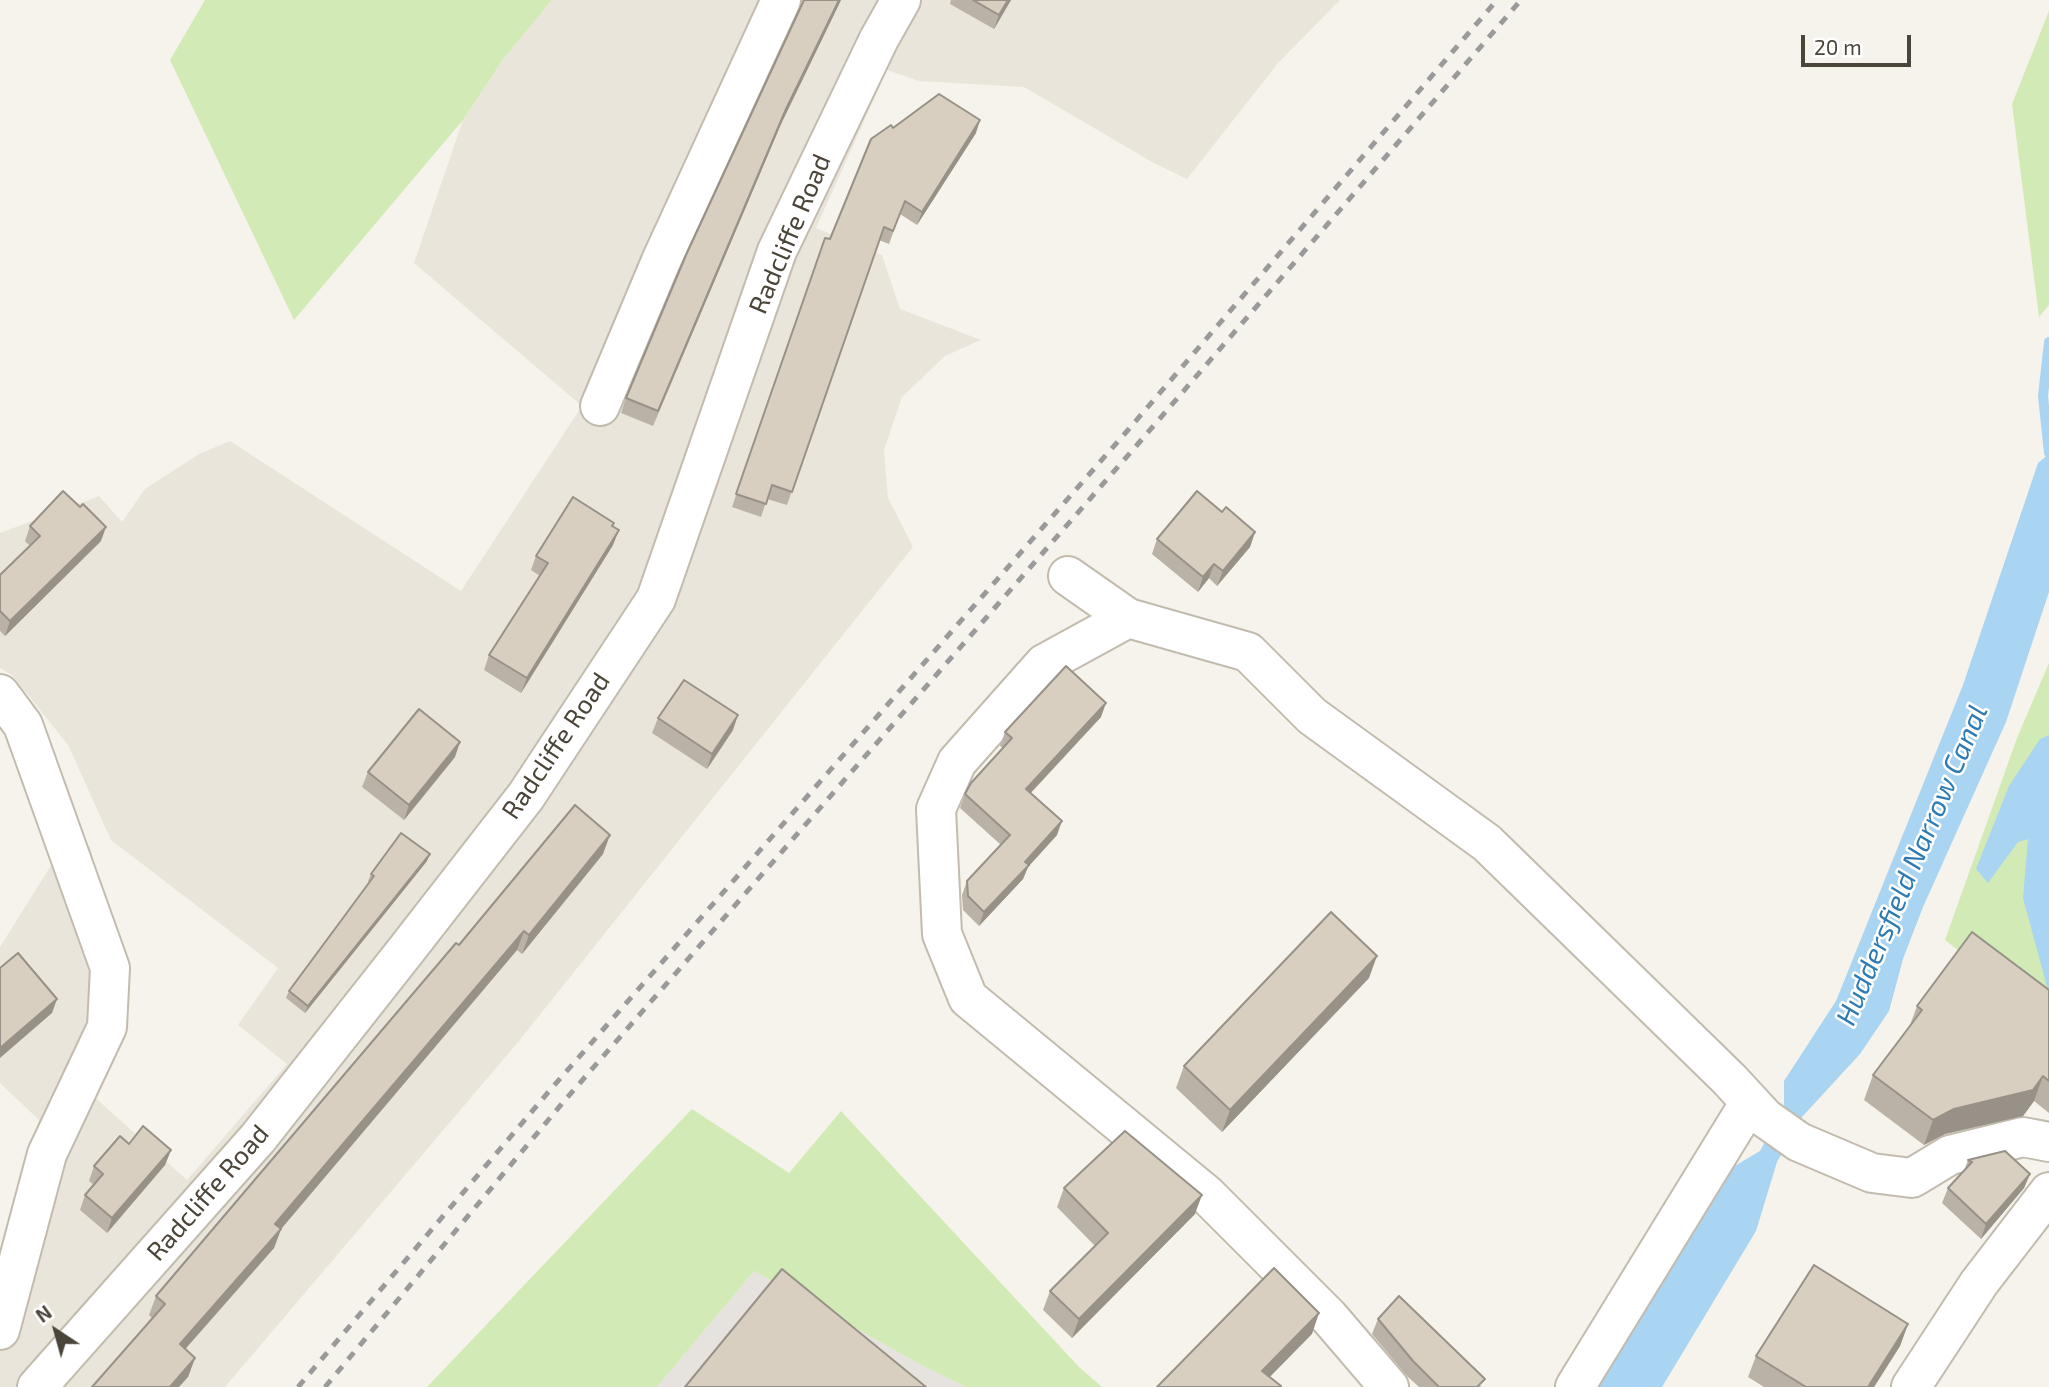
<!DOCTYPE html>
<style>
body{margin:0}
#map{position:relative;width:2049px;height:1387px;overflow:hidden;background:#f6f3ec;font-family:"Exo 2",sans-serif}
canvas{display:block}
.north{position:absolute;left:21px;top:1296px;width:70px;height:70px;-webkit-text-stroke:5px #fff;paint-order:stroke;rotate:324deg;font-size:19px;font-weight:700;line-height:28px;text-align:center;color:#4b4439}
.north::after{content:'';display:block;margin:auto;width:24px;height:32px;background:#4b4439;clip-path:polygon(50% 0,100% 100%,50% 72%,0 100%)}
.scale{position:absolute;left:1801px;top:35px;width:110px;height:32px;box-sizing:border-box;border:4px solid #4b4439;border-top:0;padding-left:9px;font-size:21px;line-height:24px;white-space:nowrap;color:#4b4439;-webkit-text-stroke:5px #fff;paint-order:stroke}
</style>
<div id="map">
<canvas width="2049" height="1387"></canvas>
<div class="north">N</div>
<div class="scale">20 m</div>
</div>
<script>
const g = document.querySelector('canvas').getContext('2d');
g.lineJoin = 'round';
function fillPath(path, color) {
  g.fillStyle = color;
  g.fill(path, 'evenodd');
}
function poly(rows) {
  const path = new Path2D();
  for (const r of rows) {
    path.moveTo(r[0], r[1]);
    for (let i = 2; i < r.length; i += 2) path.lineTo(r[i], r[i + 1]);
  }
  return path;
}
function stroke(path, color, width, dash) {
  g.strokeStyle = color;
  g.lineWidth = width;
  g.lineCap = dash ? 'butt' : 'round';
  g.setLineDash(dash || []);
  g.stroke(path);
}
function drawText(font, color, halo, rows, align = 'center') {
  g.font = font + ' "Exo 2",sans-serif';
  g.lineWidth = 5;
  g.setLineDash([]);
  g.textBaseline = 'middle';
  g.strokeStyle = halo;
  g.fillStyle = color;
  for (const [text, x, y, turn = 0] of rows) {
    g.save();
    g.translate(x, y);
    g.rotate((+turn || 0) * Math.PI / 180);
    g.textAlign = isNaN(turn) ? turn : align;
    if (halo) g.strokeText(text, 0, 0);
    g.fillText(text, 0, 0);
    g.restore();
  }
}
fillPath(poly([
 [552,0,1340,0,1278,63,1187,179,1152,162,1024,87,919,81,887,70,816,228,882,255,900,309,981,340,945,356,902,397,884,450,888,498,913,547,519,1041,225,1387,0,1387,0,1255,39,1120,0,1083,0,947,50,867,90,846,128,995,91,1094,187,1180,287,1064,238,1025,278,968,111,840,68,745,12,675,0,668,0,533,99,496,122,522,145,489,199,454,230,441,461,591,582,406,414,263,463,120,504,58]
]), '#eae5da');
fillPath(poly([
 [754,1271,923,1366,966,1387,657,1387]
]), '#e6e2dd');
fillPath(poly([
 [205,0,552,0,504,58,463,120,294,320,170,60],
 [2049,11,2049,305,2039,317,2012,104],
 [2049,663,2049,1022,1945,940,2017,738],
 [692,1109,789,1173,841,1111,1079,1367,1102,1387,966,1387,923,1366,754,1271,657,1387,427,1387]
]), '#d2eab5');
fillPath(poly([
 [2049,454,2049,592,2006,722,1923,907,1903,959,1889,1011,1860,1054,1802,1117,1777,1162,1756,1231,1662,1387,1599,1387,1733,1167,1760,1151,1784,1106,1784,1081,1836,1001,1963,685,2038,463],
 [2049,735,2049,994,2023,898,2028,839,2018,842,1988,883,1976,869,2009,786,2040,739]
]), '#a9d4f2');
stroke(poly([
 [2049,342,2043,396,2049,453]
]), '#a9d4f2', 10);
const minor = poly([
 [600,406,661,261,781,0],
 [1068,576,1128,618,1248,652,1312,716,1487,843,1729,1079,1765,1118,1799,1142,1872,1173,1912,1178,1950,1155,2023,1137,2049,1142],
 [1128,618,1044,664,957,762,936,809,942,934,968,998,1207,1195,1329,1317,1389,1387],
 [0,694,23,725,110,968,107,1027,47,1154,0,1330],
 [37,1387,258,1138,407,949,526,796,656,599,777,251,879,39,901,0],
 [1575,1387,1750,1102],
 [1911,1387,1979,1283,2049,1192]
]);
stroke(minor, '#c2bbae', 42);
stroke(minor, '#fff', 38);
stroke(poly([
 [298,1387,551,1089,1128,430,1497,0],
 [325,1387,565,1100,1137,445,1521,0]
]), '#9a9a9a', 5, [9, 9]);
fillPath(poly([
 [803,0,841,0,781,124,653,426,621,413,626,398,802,4],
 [951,0,1011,0,994,29,950,4],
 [893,128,976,133,917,225,900,214,889,244,879,240,787,505,767,499,761,517,732,507,825,238,830,239],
 [80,507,101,541,5,636,0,631,0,575,30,546,25,541,30,526],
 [1222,512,1255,532,1250,547,1217,586,1209,578,1198,592,1152,554,1157,539],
 [614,523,613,527,613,545,521,693,484,670,489,655,540,576,531,570,536,556],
 [1101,717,1031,793,1057,835,1028,867,1023,879,979,926,963,910,962,895,967,881,1001,845,960,808,965,794,1003,748,1000,746,1005,732],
 [658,718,733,730,707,769,652,733],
 [455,757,404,820,362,787,368,772],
 [603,854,522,954,517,950,281,1229,274,1248,185,1349,195,1358,188,1377,152,1318,149,1315,156,1296,459,945],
 [427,861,305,1013,286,998,289,991,370,882,368,881,371,874],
 [1369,978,1222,1132,1176,1088,1184,1066],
 [2049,990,2049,1113,2034,1101,2023,1116,1945,1134,1924,1145,1864,1100,1873,1075,1909,1028,1917,1006],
 [129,1144,171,1150,165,1165,107,1233,80,1210,85,1195,94,1185,89,1181,94,1166],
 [1968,1160,2030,1174,2024,1188,1981,1239,1942,1203,1948,1188,1964,1171],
 [1064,1188,1195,1214,1072,1338,1043,1310,1050,1291,1095,1246,1057,1207],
 [1378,1319,1482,1387,1419,1387,1407,1376,1372,1334],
 [1908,1324,1900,1346,1874,1387,1764,1387,1748,1377,1756,1356]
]), '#bab2a6');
fillPath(poly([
 [839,0,841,0,781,124,653,426,786,109],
 [1008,0,1011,0,994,29,999,15],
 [980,120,976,133,917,225,922,212],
 [106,527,101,541,5,636,10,621],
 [619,530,613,545,521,693,527,678],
 [1255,532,1250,547,1217,586,1223,571],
 [1214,564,1209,578,1198,592,1203,577],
 [1106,703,1101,717,1021,803,1026,789],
 [738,715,733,730,707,769,712,754],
 [460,742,455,757,404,820,409,805],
 [1062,821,1057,835,1028,867,1023,879,979,926,984,912,1025,862],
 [610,835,603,854,522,954,529,935],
 [430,854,427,861,305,1013,308,1006],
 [524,931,517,950,281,1229,274,1248,173,1363,180,1344,275,1224],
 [1377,956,1369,978,1222,1132,1230,1110],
 [57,999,52,1013,0,1058,0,1048],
 [2043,1076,2034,1101,2023,1116,1945,1134,1924,1145,1933,1120,1954,1109],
 [171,1150,165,1165,107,1233,112,1218],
 [2030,1174,2024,1188,1981,1239,1986,1224],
 [1202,1195,1195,1214,1072,1338,1079,1319],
 [1319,1313,1312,1334,1260,1387,1262,1371],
 [1908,1324,1900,1346,1874,1387,1868,1387],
 [195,1358,188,1377,179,1387,170,1387]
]), '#979187');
const building = poly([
 [804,0,839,0,786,109,658,411,626,398,686,255,804,0],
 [973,0,1008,0,999,15,973,0],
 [939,94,980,120,922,212,905,201,893,231,884,227,792,492,772,485,766,504,736,494,825,238,830,239,871,139,891,125,893,128,939,94],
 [63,491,80,507,83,504,106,527,10,621,0,611,0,575,40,536,30,526,63,491],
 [1197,491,1222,512,1226,507,1255,532,1223,571,1214,564,1203,577,1157,539,1197,491],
 [573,497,614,523,612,526,619,530,527,678,489,655,548,563,536,556,573,497],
 [1066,666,1106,703,1026,789,1062,821,1025,862,1029,865,984,912,968,896,967,881,1010,835,965,794,971,783,1012,738,1005,732,1066,666],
 [684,680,738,715,712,754,658,718,684,680],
 [419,709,460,742,409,805,368,772,419,709],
 [575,805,610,835,529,935,524,931,275,1224,281,1229,180,1344,195,1358,170,1387,92,1387,165,1304,156,1296,456,943,459,945,575,805],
 [401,833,430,854,308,1006,289,991,374,876,371,874,401,833],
 [1331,912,1377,956,1230,1110,1184,1066,1331,912],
 [1972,932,2049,990,2049,1081,2043,1076,2033,1090,1954,1109,1933,1120,1873,1075,1922,1010,1917,1006,1972,932],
 [18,953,57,999,0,1048,0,968,18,953],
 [143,1126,171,1150,112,1218,85,1195,103,1174,94,1166,120,1136,129,1144,143,1126],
 [1125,1131,1202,1195,1079,1319,1050,1291,1108,1233,1064,1188,1125,1131],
 [2005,1151,2030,1174,1986,1224,1948,1188,1972,1162,1968,1160,2005,1151],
 [1814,1265,1908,1324,1868,1387,1806,1387,1756,1356,1814,1265],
 [1274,1268,1319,1313,1262,1371,1281,1386,1280,1387,1157,1387,1274,1268],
 [782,1269,926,1387,685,1387,782,1269],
 [1399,1296,1485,1379,1477,1387,1439,1387,1413,1361,1378,1319,1399,1296]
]);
fillPath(building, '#d8cfc1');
stroke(building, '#979187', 2);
drawText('26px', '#4b4439', '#fff', [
 ["Radcliffe Road",790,234,-67],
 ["Radcliffe Road",556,746,-56],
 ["Radcliffe Road",208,1193,-49]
]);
drawText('italic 28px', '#2e7ab2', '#fff', [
 ["Huddersfield Narrow Canal",1912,865,-67]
]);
</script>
